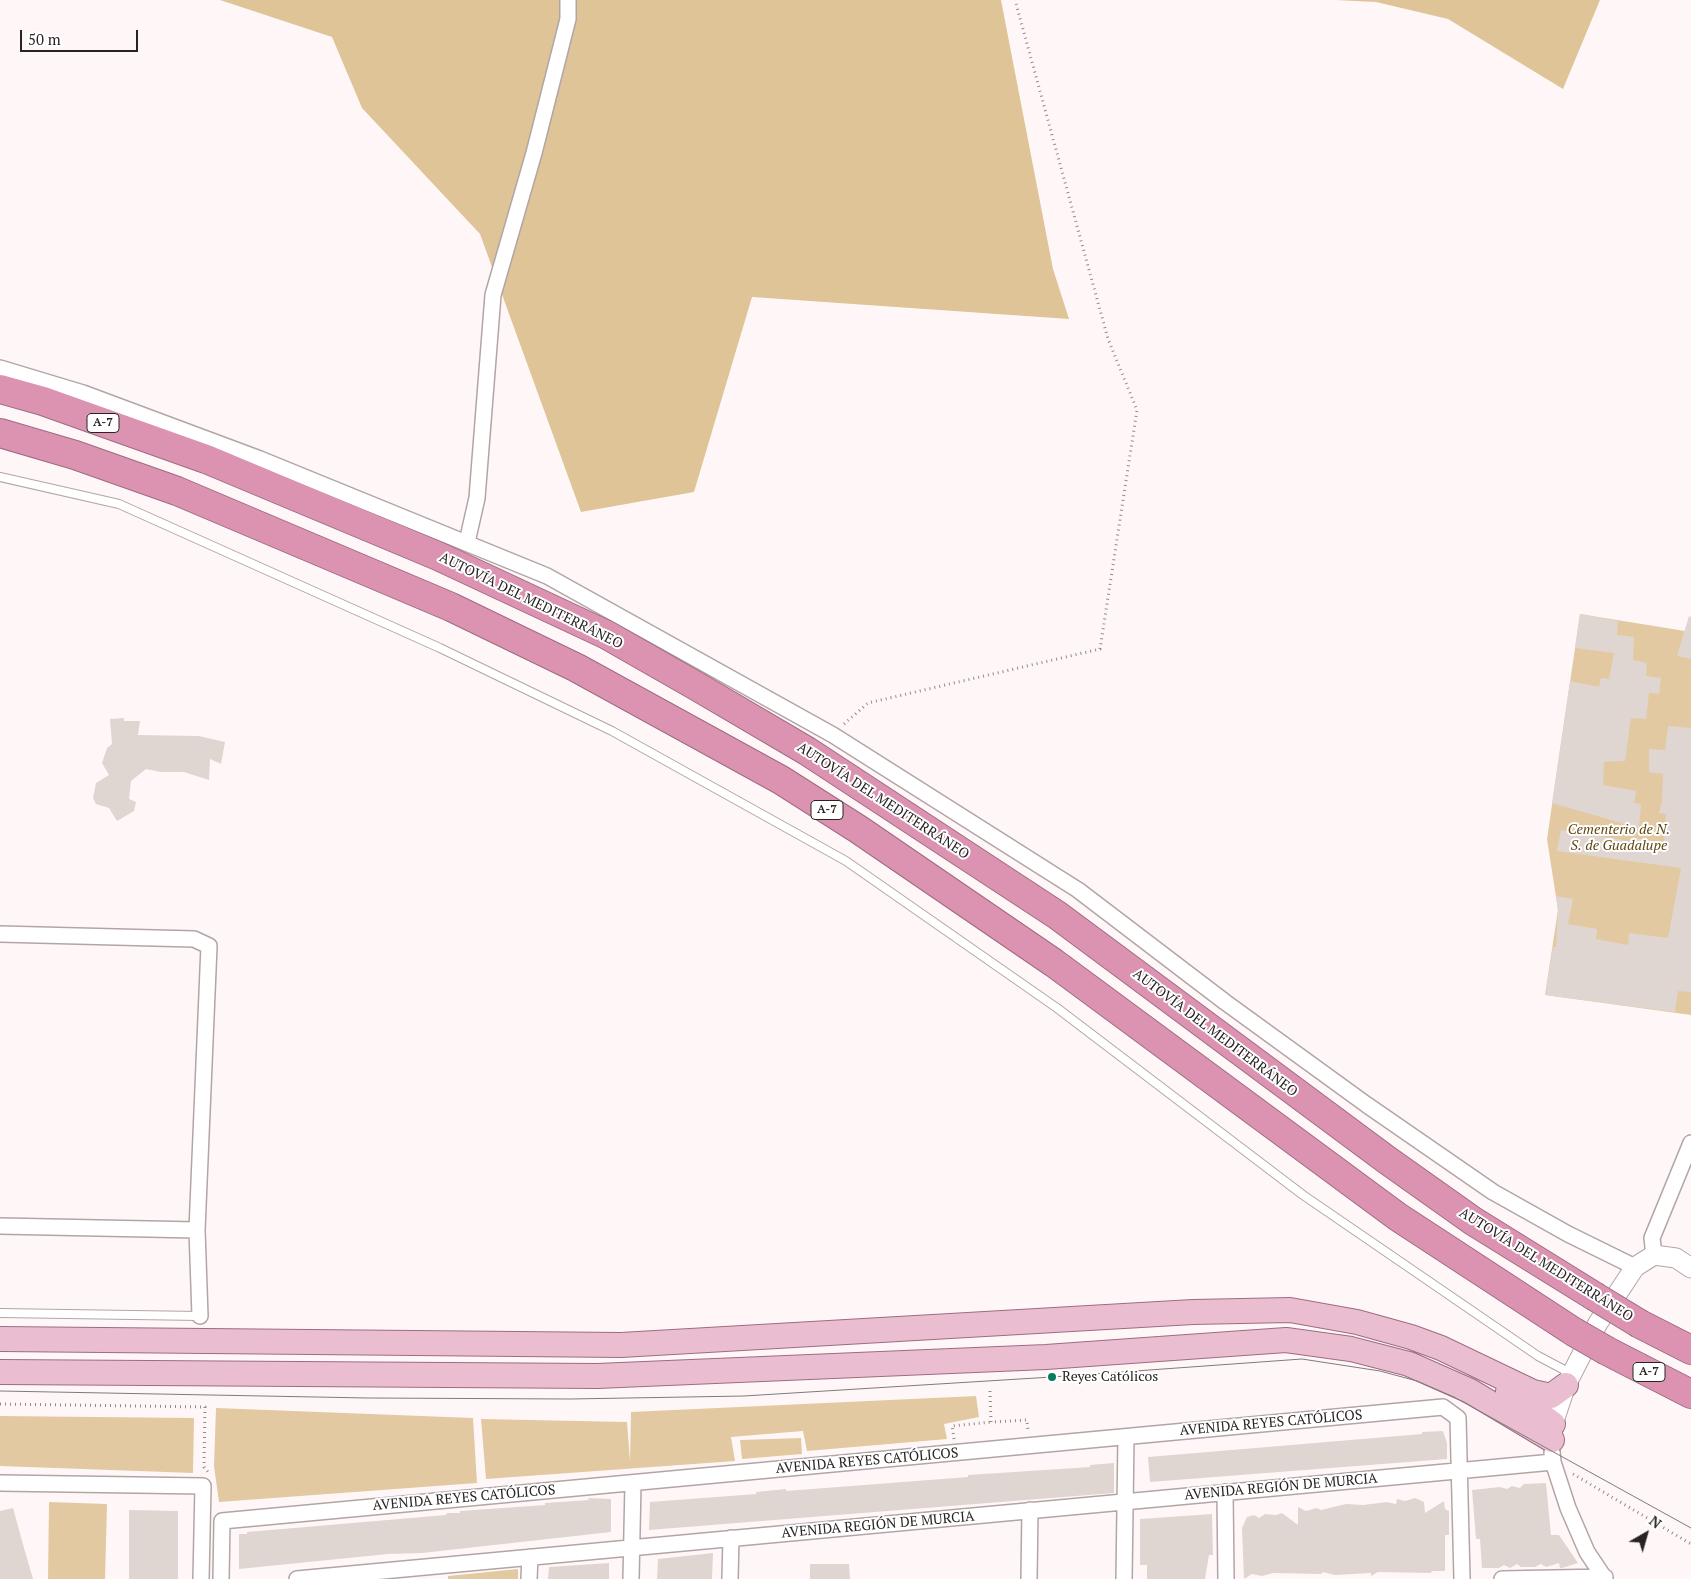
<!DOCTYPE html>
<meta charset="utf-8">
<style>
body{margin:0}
#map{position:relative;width:1691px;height:1579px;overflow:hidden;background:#fff7f7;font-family:"PT Serif",serif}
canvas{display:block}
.north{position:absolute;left:1621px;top:1509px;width:50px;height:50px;-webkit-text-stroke:4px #fff;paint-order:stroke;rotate:38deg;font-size:14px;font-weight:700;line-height:20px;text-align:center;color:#282424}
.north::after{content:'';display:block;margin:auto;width:18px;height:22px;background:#282424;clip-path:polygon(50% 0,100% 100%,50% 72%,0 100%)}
.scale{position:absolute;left:20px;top:30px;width:118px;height:22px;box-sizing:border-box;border:2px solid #282424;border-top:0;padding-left:6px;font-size:15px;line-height:18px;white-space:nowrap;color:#282424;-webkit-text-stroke:4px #fff;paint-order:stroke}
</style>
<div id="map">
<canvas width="1691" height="1579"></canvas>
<div class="north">N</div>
<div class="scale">50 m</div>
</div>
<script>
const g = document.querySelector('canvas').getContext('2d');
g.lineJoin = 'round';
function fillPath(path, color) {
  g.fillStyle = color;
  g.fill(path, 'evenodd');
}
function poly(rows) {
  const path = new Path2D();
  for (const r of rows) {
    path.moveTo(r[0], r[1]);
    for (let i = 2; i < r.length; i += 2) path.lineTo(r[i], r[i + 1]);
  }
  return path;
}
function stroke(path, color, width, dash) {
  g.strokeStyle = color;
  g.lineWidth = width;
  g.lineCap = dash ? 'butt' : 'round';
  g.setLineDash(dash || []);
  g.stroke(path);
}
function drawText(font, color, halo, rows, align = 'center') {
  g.font = font + ' "PT Serif",serif';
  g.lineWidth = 4;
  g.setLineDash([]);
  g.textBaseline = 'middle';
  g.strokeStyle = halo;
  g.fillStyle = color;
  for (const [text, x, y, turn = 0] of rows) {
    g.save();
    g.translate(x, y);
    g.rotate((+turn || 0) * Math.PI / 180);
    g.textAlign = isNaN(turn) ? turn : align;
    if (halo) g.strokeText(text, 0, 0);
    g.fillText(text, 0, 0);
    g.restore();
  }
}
fillPath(poly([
 [1580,614,1691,632,1691,1015,1545,995,1558,910,1547,839],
 [976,1396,979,1417,944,1424,947,1439,807,1451,803,1431,731,1437,735,1461,486,1479,481,1419,627,1422,630,1461,631,1412],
 [216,1408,473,1418,477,1483,219,1502,214,1466],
 [0,1416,194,1418,193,1473,0,1466],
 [801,1438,802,1454,742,1459,740,1440],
 [49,1502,107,1504,105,1579,48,1579],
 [518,1569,518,1579,448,1579,448,1576]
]), '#e2c9a1');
fillPath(poly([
 [220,0,1001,0,1053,269,1069,319,752,297,694,492,581,512,480,234,362,108,332,37],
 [1335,0,1600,0,1563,89,1448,19,1376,2]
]), '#dfc498');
fillPath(poly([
 [1580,614,1618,621,1617,635,1634,637,1633,660,1647,663,1646,676,1661,678,1659,694,1649,693,1646,719,1631,718,1625,761,1604,762,1603,785,1636,791,1634,803,1641,804,1639,828,1552,803,1570,681,1599,687,1601,678,1609,679,1614,653,1575,648],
 [1689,616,1691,617,1691,659,1677,656],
 [124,718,124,721,140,721,138,735,199,736,225,742,221,764,210,759,209,780,184,772,161,772,146,769,131,781,129,799,136,802,134,811,117,821,109,808,96,804,93,798,96,783,109,775,102,763,107,748,112,744,110,719],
 [1668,726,1691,728,1691,992,1678,991,1675,1012,1545,995,1553,947,1556,947,1558,910,1556,896,1573,899,1568,924,1597,929,1596,939,1628,945,1629,933,1668,938,1681,868,1557,851,1561,830,1634,842,1635,838,1664,843,1666,814,1659,813,1662,801,1663,774,1649,772,1649,749,1665,750],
 [1443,1431,1447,1443,1447,1459,1150,1482,1148,1457,1422,1434,1422,1432],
 [1114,1463,1114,1493,649,1530,650,1502,756,1494,756,1492,786,1489,786,1491,968,1477,968,1475,1090,1467,1090,1465],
 [1546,1483,1551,1535,1559,1535,1578,1563,1562,1568,1560,1568,1559,1563,1546,1567,1541,1564,1535,1567,1521,1567,1517,1564,1510,1568,1504,1565,1499,1568,1482,1568,1480,1539,1476,1539,1472,1490,1500,1487,1507,1489,1512,1486,1520,1488,1524,1484],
 [588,1498,611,1499,611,1532,422,1553,388,1554,239,1569,239,1534,247,1534,247,1532,446,1515,447,1513,460,1513,460,1511,545,1505,545,1503,589,1500],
 [1415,1498,1424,1502,1425,1513,1444,1501,1445,1509,1449,1511,1449,1535,1445,1535,1445,1571,1433,1571,1430,1573,1378,1572,1371,1576,1371,1573,1335,1575,1323,1572,1321,1574,1273,1573,1262,1576,1252,1574,1244,1579,1242,1528,1247,1517,1254,1515,1259,1518,1265,1514,1276,1515,1282,1513,1298,1525,1298,1507,1306,1511,1317,1508,1321,1510,1346,1504,1363,1505,1387,1502,1396,1504,1397,1499,1405,1501],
 [13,1508,24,1548,33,1579,0,1579,0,1511],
 [129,1510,178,1511,178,1579,129,1579],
 [1212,1514,1213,1555,1209,1555,1205,1579,1147,1579,1147,1565,1140,1565,1140,1519],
 [713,1553,712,1579,657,1579,658,1559],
 [609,1563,609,1579,548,1579,549,1567],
 [810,1564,849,1564,850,1579,810,1579]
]), '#e0d6d1');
const service = poly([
 [0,477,119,504,440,648,612,731,846,861,1057,1008,1303,1195,1538,1356,1572,1374],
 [0,1313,200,1316]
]);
const minor = poly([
 [0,368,83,393,260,459,547,576,833,735,1078,890,1225,1002,1367,1105,1493,1192,1568,1234,1635,1267],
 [467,542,477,498,493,295,534,153,568,19,568,0],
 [0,934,194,939,209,946,197,1230],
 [0,1226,197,1230,200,1316],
 [1654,1255,1652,1238,1691,1143],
 [1552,1452,1553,1462,1568,1508,1587,1552,1605,1579],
 [0,1483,203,1486,201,1579],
 [1225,1492,1226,1579],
 [221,1579,222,1521,1443,1407,1458,1418,1462,1579],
 [297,1579,1553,1462],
 [529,1579,530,1557],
 [631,1579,633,1483],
 [730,1579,731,1538],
 [1029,1579,1030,1510],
 [1124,1579,1126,1437],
 [1502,1579,1605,1577]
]);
const tertiary = poly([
 [1552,1436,1553,1424,1566,1385,1598,1323,1635,1267,1654,1255,1676,1258,1691,1268]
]);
const primary = poly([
 [0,1339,621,1345,1193,1312,1290,1310,1357,1322,1411,1337,1441,1348,1533,1392,1551,1396,1566,1385],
 [0,1372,597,1376,1046,1357,1286,1340,1351,1349,1409,1364,1470,1391,1552,1440],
 [1508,1391,1553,1424]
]);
const motorway = poly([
 [0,389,43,401,206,459,438,556,607,635,698,687,807,751,1057,915,1387,1160,1473,1221,1594,1296],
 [0,433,75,455,177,491,451,607,577,668,781,780,858,829,1054,963,1398,1217,1574,1332],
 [1640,1324,1691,1350],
 [1607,1351,1691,1394]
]);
stroke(service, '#b2a6a5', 10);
stroke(minor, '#b2a6a5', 18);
stroke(tertiary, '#b2a6a5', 21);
stroke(primary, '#9d6c80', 26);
stroke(motorway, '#9d6c80', 30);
stroke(poly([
 [844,724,868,703,1100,649,1137,410,1108,339,1015,0],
 [990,1391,991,1422,1027,1420,1028,1432],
 [0,1404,205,1407,204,1467,208,1472],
 [954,1439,952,1426,991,1422],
 [1573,1474,1691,1544]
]), '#918b8b', 3, [1, 4]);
stroke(service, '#fff', 8);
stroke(minor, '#fff', 15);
stroke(tertiary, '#fff', 19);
stroke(primary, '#eabed0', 24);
stroke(motorway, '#dc92b1', 28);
stroke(poly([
 [0,1391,368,1398,570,1399,744,1396,1052,1377,1302,1359,1380,1371,1417,1381,1454,1397,1691,1528]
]), '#807b7b', 1);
const motorwayBridge = poly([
 [1594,1296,1640,1324],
 [1574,1332,1607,1351]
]);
stroke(motorwayBridge, '#9d6c80', 30, []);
stroke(motorwayBridge, '#dc92b1', 28);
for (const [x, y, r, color] of [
 [1052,1377,5,"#037e5d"]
]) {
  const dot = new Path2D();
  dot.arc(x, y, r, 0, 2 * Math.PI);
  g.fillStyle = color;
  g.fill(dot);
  stroke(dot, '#fff', 2);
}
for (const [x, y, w] of [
 [103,423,32],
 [827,810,32],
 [1649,1372,32]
]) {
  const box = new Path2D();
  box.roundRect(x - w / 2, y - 9.5, w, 19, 4);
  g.fillStyle = '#fff';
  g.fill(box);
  stroke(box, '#282424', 1);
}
drawText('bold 12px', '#282424', null, [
 ["A-7",103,423],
 ["A-7",827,810],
 ["A-7",1649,1372]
]);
drawText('14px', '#282424', '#fff', [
 ["AUTOVÍA DEL MEDITERRÁNEO",531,601,26],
 ["AUTOVÍA DEL MEDITERRÁNEO",883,801,33],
 ["AUTOVÍA DEL MEDITERRÁNEO",1215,1033,37],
 ["AUTOVÍA DEL MEDITERRÁNEO",1546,1265,32],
 ["AVENIDA REYES CATÓLICOS",1271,1423,-5],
 ["AVENIDA REYES CATÓLICOS",867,1461,-5],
 ["AVENIDA REGIÓN DE MURCIA",1281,1487,-5],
 ["AVENIDA REYES CATÓLICOS",464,1498,-5],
 ["AVENIDA REGIÓN DE MURCIA",878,1525,-5]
]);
drawText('italic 14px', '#614510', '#fff', [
 ["Cementerio de N.",1619,830],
 ["S. de Guadalupe",1619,846]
]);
drawText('14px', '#282424', '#fff', [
 ["Reyes Católicos",1062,1377]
], 'left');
</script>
